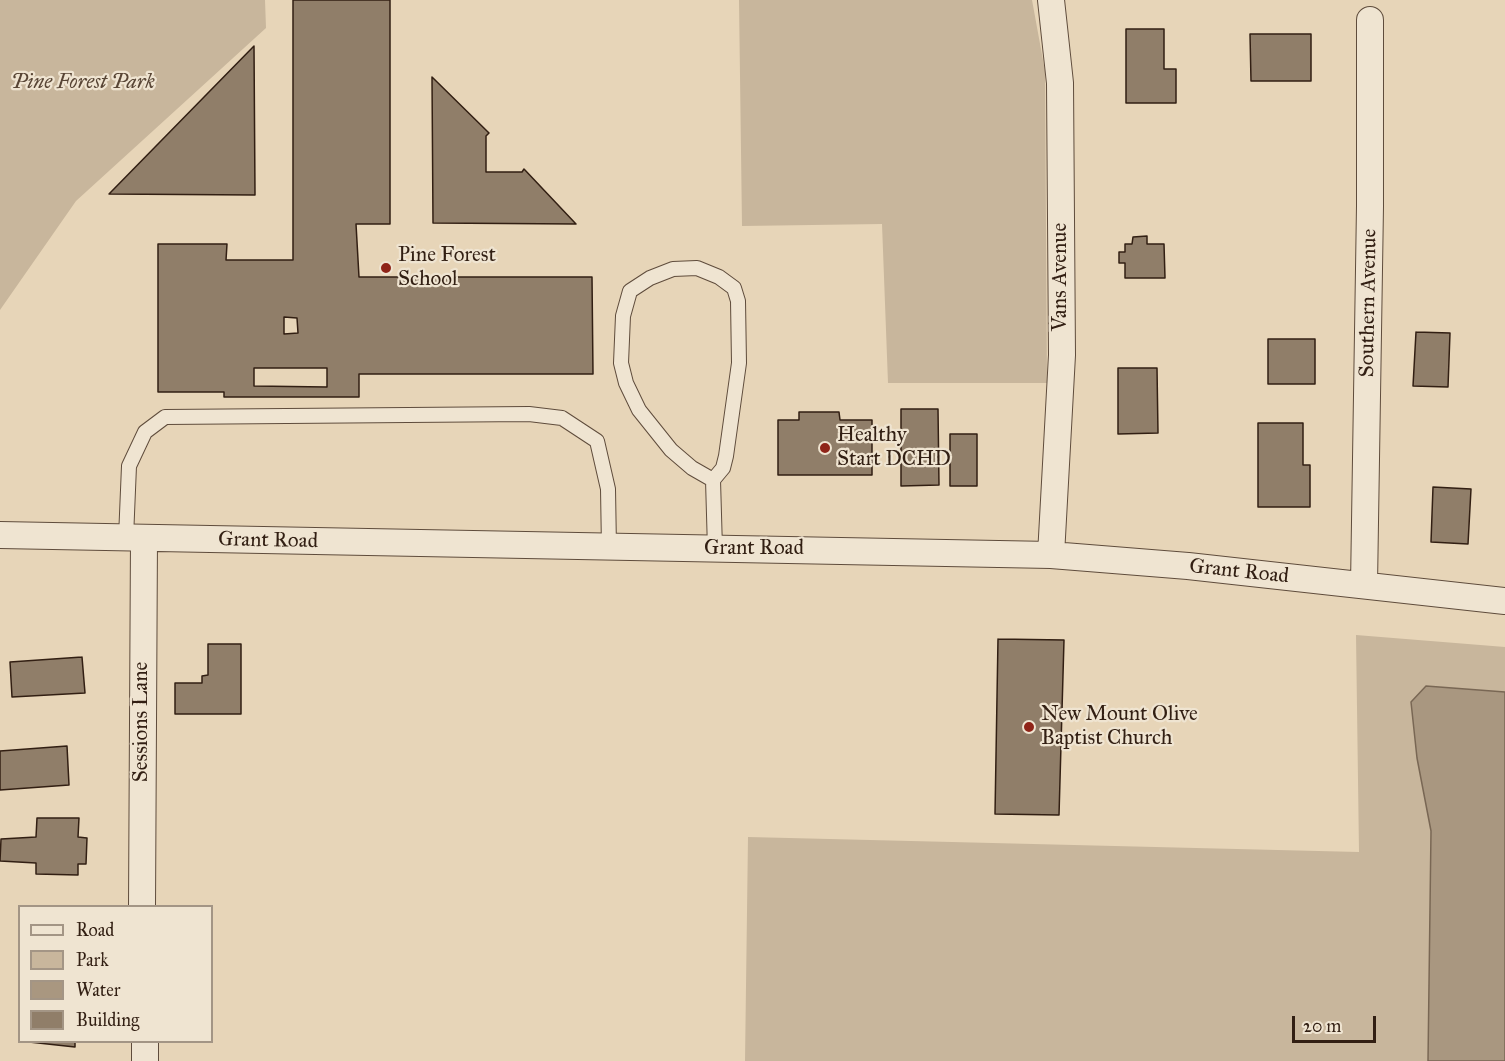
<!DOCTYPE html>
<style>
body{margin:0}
#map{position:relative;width:1505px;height:1061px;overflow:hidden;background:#e7d5b8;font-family:"IM FELL Great Primer",serif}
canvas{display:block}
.legend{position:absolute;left:18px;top:905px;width:195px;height:138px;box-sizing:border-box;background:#efe4d1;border:2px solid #a39585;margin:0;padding:8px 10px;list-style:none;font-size:18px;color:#321f13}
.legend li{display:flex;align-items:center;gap:12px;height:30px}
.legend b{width:30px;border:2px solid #a39585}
.scale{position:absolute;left:1292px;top:1016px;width:84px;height:27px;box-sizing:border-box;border:3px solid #321f13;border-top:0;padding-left:8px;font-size:18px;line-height:21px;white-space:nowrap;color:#321f13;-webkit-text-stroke:4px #efe4d1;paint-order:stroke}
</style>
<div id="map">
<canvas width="1505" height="1061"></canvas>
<ul class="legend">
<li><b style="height:8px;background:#efe4d1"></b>Road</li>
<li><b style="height:16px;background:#c8b69c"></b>Park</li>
<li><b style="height:16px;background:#a99780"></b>Water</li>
<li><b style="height:16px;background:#907e69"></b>Building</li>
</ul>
<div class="scale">20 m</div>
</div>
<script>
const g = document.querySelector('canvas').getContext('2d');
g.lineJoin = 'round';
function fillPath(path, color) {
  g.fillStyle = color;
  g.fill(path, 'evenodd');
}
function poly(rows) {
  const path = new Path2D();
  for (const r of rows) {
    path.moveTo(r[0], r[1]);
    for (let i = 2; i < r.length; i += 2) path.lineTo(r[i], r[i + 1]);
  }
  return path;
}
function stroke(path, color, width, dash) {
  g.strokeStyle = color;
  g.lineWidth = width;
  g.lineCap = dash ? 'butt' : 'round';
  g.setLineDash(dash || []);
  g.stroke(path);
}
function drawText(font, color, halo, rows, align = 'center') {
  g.font = font + ' "IM FELL Great Primer",serif';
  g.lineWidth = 4.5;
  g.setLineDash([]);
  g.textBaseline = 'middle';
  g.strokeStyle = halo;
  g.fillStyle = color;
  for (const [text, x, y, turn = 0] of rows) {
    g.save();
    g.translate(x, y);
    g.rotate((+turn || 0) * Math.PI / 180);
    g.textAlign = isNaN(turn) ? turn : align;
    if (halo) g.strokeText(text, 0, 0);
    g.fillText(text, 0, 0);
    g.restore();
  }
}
fillPath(poly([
 [0,0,265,0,266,28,76,201,0,310],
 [739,0,1032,0,1045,71,1047,383,888,383,882,224,742,226],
 [1356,635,1505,647,1505,692,1426,686,1411,702,1417,758,1431,831,1428,1061,745,1061,748,837,1359,852]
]), '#c8b69c');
const water = poly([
 [1426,686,1505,692,1505,1061,1428,1061,1431,831,1417,758,1411,702,1426,686]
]);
fillPath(water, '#a99780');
stroke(water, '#796754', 1.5);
const building = poly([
 [293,0,390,0,390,224,356,224,359,277,592,277,593,374,359,374,359,397,224,397,224,392,158,392,158,244,227,244,226,260,293,260,293,0],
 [284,317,297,318,298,333,284,334,284,317],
 [254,368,327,368,327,387,254,386,254,368],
 [1126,29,1164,29,1164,69,1176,69,1176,103,1126,103,1126,29],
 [1250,34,1311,34,1311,81,1251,81,1250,34],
 [254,46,255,195,109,194,254,46],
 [432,77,489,133,486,136,486,172,522,172,524,169,576,224,433,223,432,77],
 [1147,236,1147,244,1164,244,1165,278,1125,278,1125,263,1119,263,1119,252,1125,252,1125,244,1132,244,1133,237,1147,236],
 [1416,332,1450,333,1448,387,1413,386,1416,332],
 [1268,339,1315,339,1315,384,1268,384,1268,339],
 [1118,368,1157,368,1158,433,1118,434,1118,368],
 [901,409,938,409,939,485,901,486,901,409],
 [799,412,839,412,840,420,872,420,872,475,778,475,778,420,799,420,799,412],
 [1258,423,1303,423,1303,465,1310,465,1310,507,1258,507,1258,423],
 [950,434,977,434,977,486,950,486,950,434],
 [1433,487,1471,489,1468,544,1431,542,1433,487],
 [998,639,1064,640,1059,815,995,814,998,639],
 [208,644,241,644,241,714,175,714,175,683,202,683,202,676,208,675,208,644],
 [82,657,85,693,12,697,10,662,82,657],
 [67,746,69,785,0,790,0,751,67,746],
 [37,818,79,818,78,837,87,838,86,864,78,864,78,875,36,874,36,863,0,861,1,839,36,837,37,818],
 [29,1042,75,1042,75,1047,29,1042]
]);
fillPath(building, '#907e69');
stroke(building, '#321f13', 1.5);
const service = poly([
 [713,480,723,468,726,456,739,363,738,301,734,288,719,277,697,268,673,269,650,278,630,291,623,316,621,363,626,383,639,410,671,450,692,468,713,480,715,549],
 [126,538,129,466,145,432,165,417,529,414,562,418,597,441,608,489,609,548]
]);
const minor = poly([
 [0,535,1051,555,1188,566,1505,601],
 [1051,555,1062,355,1060,83,1051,0],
 [1364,585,1370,206,1370,20],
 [142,906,144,538],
 [145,1042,145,1061]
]);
stroke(service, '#5f4c3c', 16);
stroke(minor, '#5f4c3c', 28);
stroke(service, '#efe4d1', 14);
stroke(minor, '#efe4d1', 26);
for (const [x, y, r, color] of [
 [386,268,6,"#8f2418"],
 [825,448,6,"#8f2418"],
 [1029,727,6,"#8f2418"]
]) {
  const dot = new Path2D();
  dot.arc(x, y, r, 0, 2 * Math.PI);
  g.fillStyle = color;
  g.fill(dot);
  stroke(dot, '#efe4d1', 2);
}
drawText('italic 21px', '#584535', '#efe4d1', [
 ["Pine Forest Park",83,83]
]);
drawText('21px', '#321f13', '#efe4d1', [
 ["Pine Forest",398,256],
 ["School",398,280],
 ["Healthy",837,436],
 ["Start DCHD",837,460],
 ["New Mount Olive",1041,715],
 ["Baptist Church",1041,739]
], 'left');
drawText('21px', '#321f13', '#efe4d1', [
 ["Vans Avenue",1061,277,-90],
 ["Southern Avenue",1369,303,-89],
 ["Grant Road",268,541,1],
 ["Grant Road",754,549],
 ["Grant Road",1239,572,6],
 ["Sessions Lane",142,722,-90]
]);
</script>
